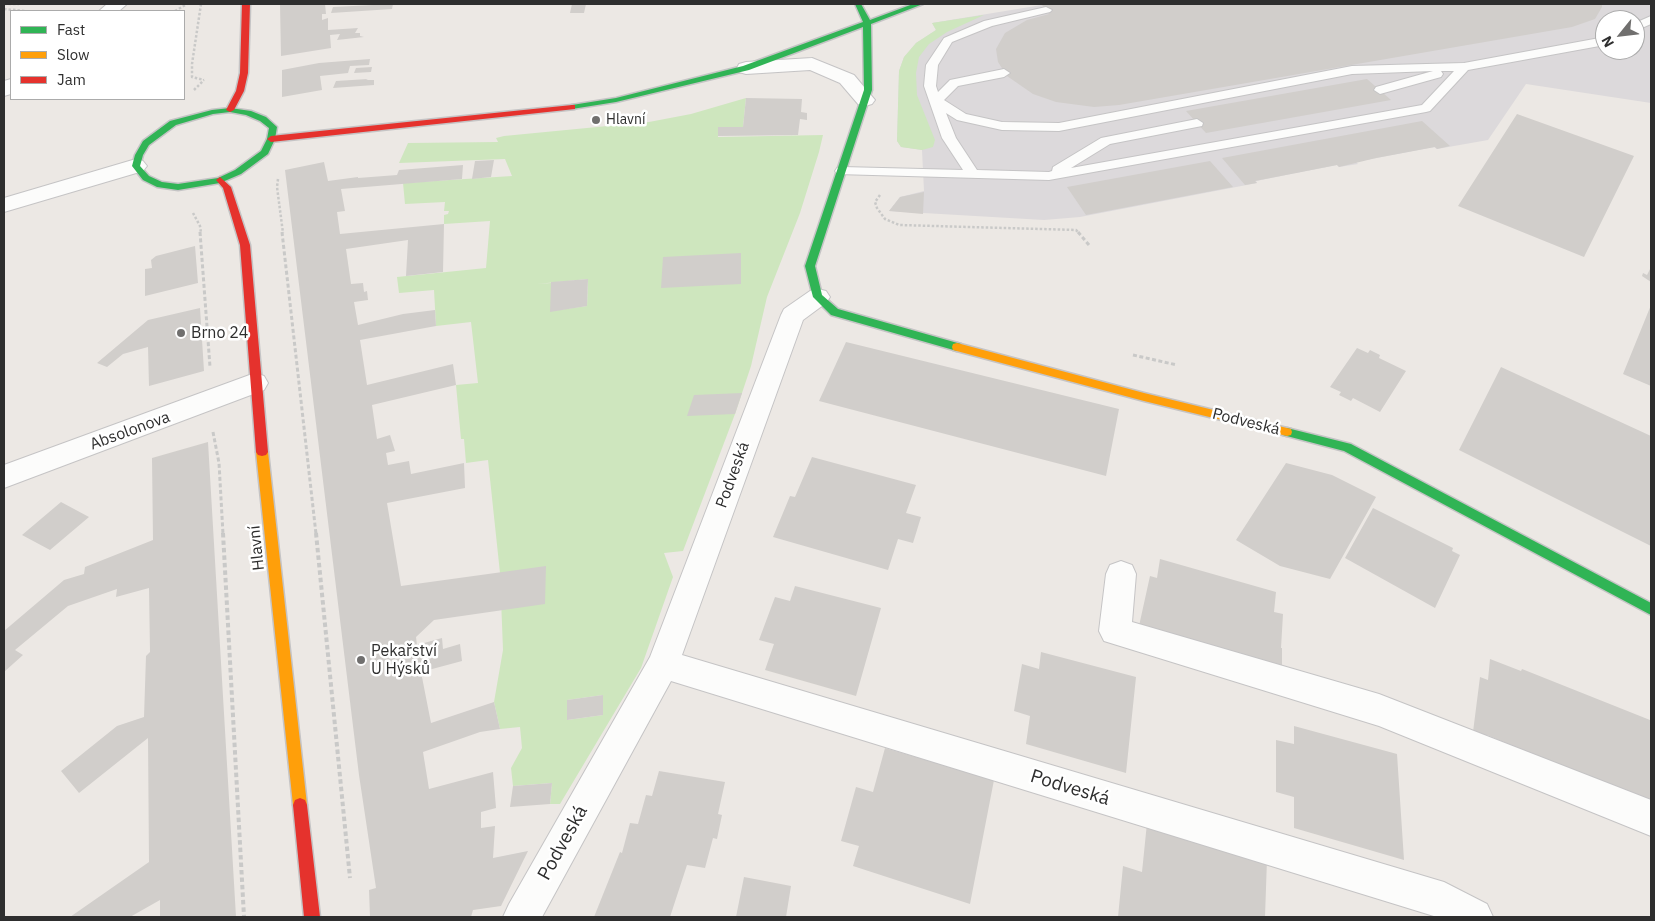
<!DOCTYPE html>
<meta charset="utf-8">
<style>
body{margin:0}
#map{position:relative;width:1655px;height:921px;overflow:hidden;background:#ece8e4;font-family:"IBM Plex Sans",sans-serif}
canvas{display:block}
.frame{position:absolute;inset:0;border:5px solid #2e2e2e;pointer-events:none}
.legend{position:absolute;left:10px;top:10px;width:175px;height:90px;box-sizing:border-box;background:#fff;border:1px solid #ababab;margin:0;padding:6px 9px;list-style:none;font-size:15px;color:#2e2e2e}
.legend li{display:flex;align-items:center;gap:10px;height:25px}
.legend b{width:25px;border:1px solid #ababab}
.north{position:absolute;left:1595px;top:10px;width:50px;height:50px;box-sizing:border-box;background:#fff;border:1px solid #ababab;border-radius:50%;rotate:241deg;font-size:14px;font-weight:700;line-height:20px;text-align:center;color:#2e2e2e}
.north::after{content:'';display:block;margin:auto;width:18px;height:22px;background:#706f6e;clip-path:polygon(50% 0,100% 100%,50% 72%,0 100%)}
</style>
<div id="map">
<canvas width="1655" height="921"></canvas>
<div class="frame"></div>
<ul class="legend">
<li><b style="height:6px;background:#30b455"></b>Fast</li>
<li><b style="height:6px;background:#ff9f0a"></b>Slow</li>
<li><b style="height:6px;background:#e5322d"></b>Jam</li>
</ul>
<div class="north">N</div>
</div>
<script>
const g = document.querySelector('canvas').getContext('2d');
g.lineJoin = 'round';
function fillPath(path, color) {
  g.fillStyle = color;
  g.fill(path, 'evenodd');
}
function poly(rows) {
  const path = new Path2D();
  for (const r of rows) {
    path.moveTo(r[0], r[1]);
    for (let i = 2; i < r.length; i += 2) path.lineTo(r[i], r[i + 1]);
  }
  return path;
}
function stroke(path, color, width, dash) {
  g.strokeStyle = color;
  g.lineWidth = width;
  g.lineCap = dash ? 'butt' : 'round';
  g.setLineDash(dash || []);
  g.stroke(path);
}
function drawText(font, color, halo, rows, align = 'center') {
  g.font = font + ' "IBM Plex Sans",sans-serif';
  g.lineWidth = 5;
  g.setLineDash([]);
  g.textBaseline = 'middle';
  g.strokeStyle = halo;
  g.fillStyle = color;
  for (const [text, x, y, turn = 0] of rows) {
    g.save();
    g.translate(x, y);
    g.rotate((+turn || 0) * Math.PI / 180);
    g.textAlign = isNaN(turn) ? turn : align;
    if (halo) g.strokeText(text, 0, 0);
    g.fillText(text, 0, 0);
    g.restore();
  }
}
fillPath(poly([
 [1048,4,1651,4,1651,103,1526,84,1488,140,1437,149,1434,147,1356,162,1358,164,1339,167,1337,165,1256,181,1257,183,1080,217,1044,220,889,211,900,197,924,191,922,150,901,147,897,141,899,71,904,57,916,43,936,30,932,23],
 [1605,20,1635,20,1635,50,1605,50]
]), '#dcd9db');
fillPath(poly([
 [984,15,947,32,929,44,919,57,916,73,917,95,935,140,933,147,922,150,901,147,897,141,899,71,904,57,916,43,936,30,932,23],
 [746,98,743,127,718,127,718,137,823,135,819,152,800,213,767,297,751,366,735,414,683,551,664,553,673,577,641,668,560,804,550,804,552,783,513,786,511,768,522,748,520,727,500,729,494,702,503,650,500,573,488,460,466,463,464,439,461,439,456,385,478,383,471,322,436,326,434,290,399,293,397,277,486,268,490,221,444,224,444,215,448,214,449,211,444,211,445,202,405,204,403,183,512,176,505,159,399,163,408,143,498,142,496,138,504,136,649,122,691,114],
 [588,279,587,306,551,311,551,283,537,284],
 [603,695,603,715,567,720,567,700]
]), '#cee6be');
fillPath(poly([
 [280,4,325,4,326,14,322,14,322,20,328,18,328,30,358,28,355,33,360,33,360,36,364,37,337,40,340,34,330,35,331,48,281,56],
 [393,4,392,9,331,13,333,7],
 [572,4,586,4,584,13,570,13],
 [1048,4,1602,4,1602,7,1595,19,1572,27,1119,105,1094,107,1056,102,1033,94,1007,76,998,62,996,49,1005,33,1027,20,1049,14,1042,5],
 [370,59,369,65,350,66,348,73,320,76,322,90,282,97,282,70,319,63],
 [372,67,371,72,354,73,356,68],
 [368,79,366,80,374,80,374,85,333,88,336,81],
 [1367,79,1391,100,1206,133,1186,111],
 [746,98,802,99,801,112,807,113,807,120,800,119,798,135,718,136,718,127,743,127],
 [1517,114,1634,156,1584,257,1458,206],
 [1422,121,1450,146,1437,149,1435,147,1376,158,1339,167,1337,165,1255,181,1257,183,1245,185,1222,158],
 [494,160,491,177,472,179,475,161],
 [1210,161,1233,187,1086,215,1067,187],
 [324,162,328,181,358,177,358,178,397,175,399,170,463,165,462,179,341,189,345,211,337,212,340,234,444,224,443,272,406,276,408,240,346,249,351,284,363,283,364,292,367,291,368,300,354,302,358,325,403,314,435,310,436,326,360,340,367,385,453,364,456,385,372,405,377,439,390,435,395,451,386,453,388,465,409,461,411,474,464,463,465,488,387,503,401,586,546,566,545,604,434,620,416,637,417,645,442,638,443,649,460,644,462,661,421,672,431,723,494,702,500,729,480,732,423,752,429,789,493,772,496,808,481,812,481,828,495,826,493,858,528,851,501,906,473,910,471,917,370,917,369,890,376,888,359,775,285,170],
 [924,192,923,214,889,211,900,197],
 [195,246,198,283,145,296,145,269,152,268,151,260,156,256],
 [741,253,741,284,661,288,663,257],
 [1651,267,1651,282,1642,276,1643,273,1647,275],
 [588,279,587,306,550,312,551,282],
 [1651,305,1651,386,1623,374],
 [200,308,204,371,149,386,148,347,123,354,107,367,97,363,148,320],
 [846,342,1119,409,1106,476,819,401],
 [1357,348,1368,353,1370,350,1380,355,1379,358,1406,371,1380,412,1353,398,1351,401,1339,395,1341,392,1330,387],
 [1501,367,1651,436,1651,546,1459,450],
 [742,393,735,414,687,416,694,395],
 [208,442,236,917,160,917,160,900,130,917,70,917,149,862,148,738,79,793,61,771,117,726,144,717,146,656,150,652,149,588,116,597,117,589,68,606,15,650,23,655,4,672,4,631,64,580,84,574,85,567,153,540,152,458],
 [812,457,916,485,906,513,921,517,913,543,898,539,888,570,773,537,790,496,795,497],
 [1286,463,1332,475,1376,497,1330,579,1280,566,1236,540],
 [61,502,89,517,50,550,22,535],
 [1373,508,1453,548,1452,551,1460,555,1435,608,1345,558],
 [1160,559,1276,592,1274,612,1283,614,1281,648,1282,648,1282,670,1139,626,1150,576,1157,578],
 [795,586,881,608,856,696,765,670,774,644,759,640,775,597,790,601],
 [1041,652,1136,677,1126,773,1026,744,1030,716,1014,711,1022,664,1039,669],
 [1490,659,1521,671,1522,669,1650,720,1651,801,1518,749,1518,748,1487,735,1487,737,1473,732,1480,677,1488,680],
 [603,695,603,715,567,720,567,700],
 [1294,726,1397,754,1404,860,1294,828,1294,797,1276,792,1276,740,1294,744],
 [885,748,994,780,970,904,853,866,859,846,841,841,856,787,873,792],
 [659,771,725,782,718,814,722,815,717,839,713,838,705,868,687,865,670,917,594,917,620,852,622,853,630,823,638,824,646,795,652,796],
 [552,783,550,804,510,807,513,786],
 [1147,823,1267,859,1265,917,1118,917,1123,866,1142,872],
 [744,877,791,886,786,917,736,917]
]), '#d1cecb');
const lane = poly([
 [1046,7,1052,10,1050,12,992,26,952,42,938,65,936,86,938,92,950,80,1004,69,1010,73,1004,77,958,86,944,100,966,114,1002,122,1059,123,1352,66,1464,63,1605,37,1605,45,1468,70,1430,111,1426,112,1049,180,837,174,835,171,837,168,842,167,963,170,942,138,924,86,926,65,944,38,984,21,1046,7],
 [1433,71,1376,87,1374,90,1380,94,1441,77,1443,74,1441,71,1454,71,1422,105,1071,168,1110,144,1202,126,1203,123,1197,119,1101,138,1053,167,1052,171,1049,172,977,170,956,138,946,113,957,120,1002,130,1059,131,1352,74,1433,71],
 [1651,16,1651,24,1635,31,1635,23,1651,16]
]);
const street = poly([
 [107,4,127,4,119,11,99,11,107,4],
 [812,58,854,75,875,100,872,104,865,106,858,104,840,83,810,70,746,74,739,72,737,68,739,64,746,62,812,58],
 [11,79,11,94,4,96,4,81,11,79],
 [136,159,143,161,147,166,143,171,4,212,4,198,136,159],
 [818,289,826,291,830,297,826,303,803,320,682,655,1444,882,1487,904,1493,917,1437,917,671,681,542,917,503,917,509,904,650,657,781,315,784,309,810,291,818,289],
 [255,373,264,376,268,383,264,390,4,488,4,465,255,373],
 [1121,561,1132,565,1136,574,1132,622,1379,694,1651,800,1651,836,1379,726,1104,641,1099,631,1106,574,1110,565,1121,561]
]);
const fast = poly([
 [855,4,861,4,870,20,913,4,923,4,871,24,872,90,815,266,822,295,838,309,961,344,962,347,961,350,957,351,831,315,813,297,805,266,864,90,863,27,749,70,616,102,572,109,568,107,572,105,616,98,743,66,863,22,855,4],
 [230,108,251,111,266,117,277,127,275,139,268,154,241,174,220,183,178,190,157,187,143,180,132,166,135,155,143,141,170,121,212,110,230,108],
 [230,112,246,115,260,121,269,128,267,139,261,151,235,170,218,178,178,184,162,182,149,176,140,166,143,155,149,145,176,125,213,114,230,112],
 [1287,428,1351,444,1651,603,1651,615,1344,451,1283,435,1282,432,1283,429,1287,428]
]);
const slow = poly([
 [957,343,1144,393,1287,428,1291,429,1292,432,1291,435,1287,436,1144,401,953,350,952,347,953,344,957,343],
 [262,448,266,449,268,452,307,805,305,810,300,812,295,810,293,805,256,452,258,449,262,448]
]);
const jam = poly([
 [242,4,250,4,248,73,244,91,234,110,230,112,226,110,236,91,240,73,242,4],
 [572,105,575,105,575,109,271,142,267,139,271,136,572,105],
 [220,177,231,187,250,245,268,452,266,455,262,456,258,455,256,452,240,245,223,188,216,180,220,177],
 [300,798,305,800,307,805,320,917,304,917,293,805,295,800,300,798]
]);
stroke(lane, '#c5c4c5', 2);
stroke(street, '#c5c4c5', 2);
stroke(fast, '#c5c4c5', 3);
stroke(slow, '#c5c4c5', 3);
stroke(jam, '#c5c4c5', 3);
stroke(poly([
 [4,4,19,4],
 [201,4,192,64,192,77,204,80],
 [4,9,25,11],
 [175,11,187,4],
 [194,90,204,80],
 [278,179,277,187,283,233],
 [880,195,875,202,877,208,885,219,899,225,1076,230,1079,233],
 [193,213,200,226,201,233]
]), '#c9c9c8', 2.5, [2.5, 2]);
stroke(poly([
 [200,232,210,367],
 [282,232,316,534],
 [1078,232,1089,245],
 [1133,355,1177,365],
 [213,432,219,463,223,534]
]), '#c9c9c8', 3, [4, 2.5]);
stroke(poly([
 [223,533,244,917],
 [316,533,350,878]
]), '#c9c9c8', 4, [4.5, 3]);
fillPath(lane, '#fcfcfb');
fillPath(street, '#fcfcfb');
fillPath(fast, '#30b455');
fillPath(slow, '#ff9f0a');
fillPath(jam, '#e5322d');
for (const [x, y, r, color] of [
 [596,120,5,"#706f6e"],
 [181,333,5,"#706f6e"],
 [361,660,5,"#706f6e"]
]) {
  const dot = new Path2D();
  dot.arc(x, y, r, 0, 2 * Math.PI);
  g.fillStyle = color;
  g.fill(dot);
  stroke(dot, '#fff', 2);
}
drawText('14px', '#2e2e2e', '#fff', [
 ["Hlavní",606,120]
], 'left');
drawText('16px', '#2e2e2e', '#fff', [
 ["Brno 24",191,333],
 ["Pekařství",371,651],
 ["U Hýsků",371,669]
], 'left');
drawText('16px', '#2e2e2e', '#fff', [
 ["Podveská",1246,422,14],
 ["Absolonova",130,431,-20],
 ["Podveská",733,475,-70],
 ["Hlavní",257,548,-96]
]);
drawText('19px', '#2e2e2e', '#fff', [
 ["Podveská",1070,788,17],
 ["Podveská",563,843,-61]
]);
</script>
